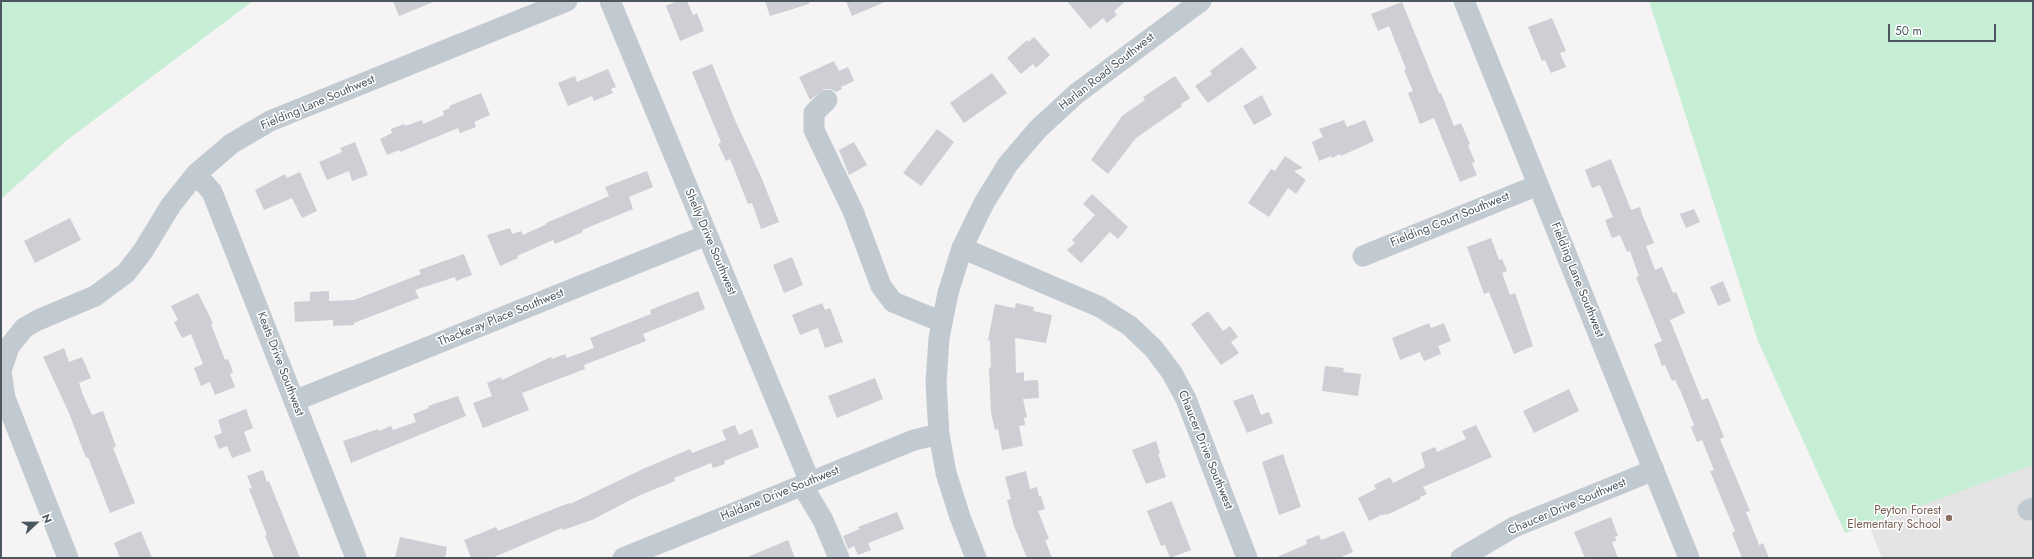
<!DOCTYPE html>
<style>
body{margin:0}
#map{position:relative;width:2034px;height:559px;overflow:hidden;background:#f5f3f3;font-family:Jost,sans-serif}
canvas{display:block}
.frame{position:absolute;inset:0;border:2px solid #4b565f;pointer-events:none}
.north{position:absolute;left:16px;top:503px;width:40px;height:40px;-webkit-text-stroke:3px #fff;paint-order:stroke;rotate:68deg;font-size:11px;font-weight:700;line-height:16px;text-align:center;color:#4b565f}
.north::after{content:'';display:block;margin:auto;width:14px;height:18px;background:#4b565f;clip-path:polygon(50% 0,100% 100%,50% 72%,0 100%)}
.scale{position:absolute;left:1888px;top:24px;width:108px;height:18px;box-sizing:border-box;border:2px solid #4b565f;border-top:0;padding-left:5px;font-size:12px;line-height:14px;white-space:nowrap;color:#4b565f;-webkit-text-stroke:3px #fff;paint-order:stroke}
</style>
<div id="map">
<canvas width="2034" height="559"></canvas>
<div class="frame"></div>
<div class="north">N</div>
<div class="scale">50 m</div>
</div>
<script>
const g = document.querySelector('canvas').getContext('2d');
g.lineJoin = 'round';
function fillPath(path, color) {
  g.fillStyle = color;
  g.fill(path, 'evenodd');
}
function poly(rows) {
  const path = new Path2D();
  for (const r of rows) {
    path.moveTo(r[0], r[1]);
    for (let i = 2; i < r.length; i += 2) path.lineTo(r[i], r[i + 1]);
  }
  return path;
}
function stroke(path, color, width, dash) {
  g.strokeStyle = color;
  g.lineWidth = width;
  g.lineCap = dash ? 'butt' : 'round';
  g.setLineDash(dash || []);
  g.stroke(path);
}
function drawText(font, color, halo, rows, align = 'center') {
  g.font = font + ' Jost,sans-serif';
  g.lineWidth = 3;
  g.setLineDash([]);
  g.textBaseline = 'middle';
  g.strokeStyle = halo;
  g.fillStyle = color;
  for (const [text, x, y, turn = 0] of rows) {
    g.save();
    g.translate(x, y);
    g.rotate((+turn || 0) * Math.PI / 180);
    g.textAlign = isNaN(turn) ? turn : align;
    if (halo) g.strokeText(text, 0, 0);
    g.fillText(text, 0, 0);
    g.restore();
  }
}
fillPath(poly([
 [2033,407,2033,558,1882,558,1850,478]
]), '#e5e4e4');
fillPath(poly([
 [1,1,253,1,67,140,1,199],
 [1649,1,2033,1,2033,465,1845,533,1758,341]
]), '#c5eed5');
fillPath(poly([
 [393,1,436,1,399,16],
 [677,1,687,1,693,15,697,13,704,31,680,41,666,6],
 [765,1,809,1,809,4,770,16],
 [846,1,887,1,852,16],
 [1067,1,1126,1,1114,11,1117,15,1107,23,1103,18,1090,29],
 [1402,2,1439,93,1441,93,1454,126,1461,123,1470,144,1468,145,1475,162,1472,163,1477,175,1460,182,1434,118,1420,124,1408,93,1413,91,1404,70,1406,69,1389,26,1378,31,1371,14],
 [1552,18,1566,51,1560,53,1566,67,1551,73,1545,60,1542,61,1528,27],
 [1034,37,1050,55,1036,68,1033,64,1021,74,1007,58,1027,40,1028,42],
 [1242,47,1257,68,1208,103,1195,86,1212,74,1210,71],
 [834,61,839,71,848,67,854,81,841,87,842,89,836,92,830,89,824,89,810,100,799,77],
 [712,64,735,120,762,179,779,222,761,229,752,203,748,204,730,159,726,161,718,144,721,142,692,72],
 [608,69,616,87,611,89,613,93,594,101,592,96,568,106,558,83,575,76,577,82],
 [992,73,1007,93,964,123,950,103],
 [1175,76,1190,98,1181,104,1182,106,1136,138,1108,174,1091,160,1122,116,1145,100,1143,97],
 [481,93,490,115,474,122,476,127,460,133,458,128,400,152,399,150,387,155,380,139,392,133,391,129,404,124,405,126,422,120,423,124,444,115,443,111,450,108,449,106],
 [1262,95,1272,115,1254,125,1243,106],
 [1344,120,1347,127,1365,120,1374,141,1341,156,1340,154,1332,158,1331,156,1319,161,1312,142,1323,137,1319,129],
 [937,129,954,142,921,186,903,173],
 [355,142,368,175,352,181,349,171,327,180,319,162,342,152,340,148],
 [854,142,867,165,849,175,839,150],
 [1285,156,1303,168,1294,171,1306,180,1296,194,1288,188,1269,217,1248,203,1271,169,1275,171],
 [1611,159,1631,210,1640,207,1642,214,1654,243,1646,246,1655,270,1662,267,1673,293,1676,292,1685,313,1670,320,1702,400,1708,398,1724,437,1720,439,1750,511,1746,512,1759,545,1763,543,1769,558,1742,558,1732,533,1735,531,1710,471,1714,470,1702,440,1697,442,1691,427,1694,425,1681,392,1675,380,1672,381,1665,365,1662,366,1654,344,1662,341,1636,277,1639,276,1630,251,1627,252,1620,235,1612,238,1605,220,1613,217,1600,185,1592,188,1585,170],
 [647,171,653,187,629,197,633,209,582,230,583,232,555,244,553,240,517,256,518,258,500,266,487,235,510,228,512,234,521,231,523,235,547,224,546,223,609,196,605,187],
 [300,172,317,211,302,218,292,198,264,210,255,190,285,174,287,178],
 [1092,194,1128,227,1118,239,1110,232,1081,263,1067,250,1075,243,1072,240,1095,215,1083,204],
 [1694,209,1700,222,1686,228,1680,214],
 [70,218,81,240,35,263,24,241],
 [1491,238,1499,260,1502,259,1507,271,1502,273,1510,295,1515,293,1533,346,1514,354,1489,292,1484,294,1467,247],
 [464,254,472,275,456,281,455,277,415,290,419,298,354,323,354,325,333,326,333,320,295,322,294,302,310,301,310,292,329,291,329,301,354,300,421,274,419,270],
 [792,257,803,285,784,293,773,265],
 [1723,281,1731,301,1718,306,1710,287],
 [698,291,705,309,643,334,646,341,584,365,585,369,522,393,529,410,483,428,473,403,492,396,487,383,501,377,502,380,551,357,552,359,565,354,567,358,594,348,590,338,651,314,650,310],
 [198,293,213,323,211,324,225,360,228,359,233,372,230,374,235,387,215,395,210,382,201,386,194,368,203,364,191,334,182,338,174,322,178,320,171,306],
 [822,303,825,310,830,308,843,342,825,348,818,328,800,335,792,315],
 [1016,303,1034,307,1033,311,1052,315,1046,343,1015,338,1016,373,1024,372,1024,381,1038,380,1039,398,1023,399,1027,417,1024,418,1025,425,1019,426,1023,446,1002,450,998,429,995,430,991,413,989,368,991,367,990,341,988,340,995,304,1015,308],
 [1208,311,1223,331,1230,326,1238,337,1231,342,1239,353,1221,365,1191,324],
 [1429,323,1431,328,1444,323,1451,341,1438,346,1441,354,1424,361,1420,352,1400,360,1392,338],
 [64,348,69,362,82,357,91,378,79,383,83,395,92,415,103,411,116,446,113,448,135,503,110,513,88,457,86,458,69,413,43,357],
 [1325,366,1344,368,1343,372,1361,374,1358,396,1322,391],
 [875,378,883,399,837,418,828,396],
 [1569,389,1579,411,1534,433,1523,411],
 [1253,394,1261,415,1269,412,1273,423,1247,433,1233,401],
 [458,396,466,416,351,463,343,441,378,429,379,431,391,426,393,430,416,422,413,414,429,408,428,406],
 [246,409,253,428,244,432,251,451,232,458,227,446,219,449,214,436,222,433,218,420],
 [735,425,739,435,752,429,759,447,724,461,725,464,713,468,711,463,674,478,675,481,638,496,592,520,563,530,562,528,492,558,471,558,464,540,496,527,498,531,569,503,570,504,643,469,690,449,692,453,726,440,722,430],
 [1476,425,1492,457,1423,487,1427,494,1420,497,1420,499,1389,514,1381,515,1369,521,1358,498,1376,489,1374,485,1390,477,1393,483,1425,467,1421,453,1435,447,1437,452,1466,439,1462,431],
 [1156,441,1160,453,1158,454,1166,477,1146,484,1132,450],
 [1283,454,1301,507,1279,515,1262,462],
 [263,470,267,482,269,481,300,558,274,558,265,536,267,535,249,489,252,488,247,476],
 [1026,471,1030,489,1037,487,1039,496,1041,496,1045,509,1038,511,1049,539,1045,540,1052,558,1027,558,1014,526,1007,500,1011,499,1005,477],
 [1172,501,1191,550,1170,558,1165,545,1161,546,1147,511],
 [897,512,904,529,868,543,871,550,858,555,854,546,848,549,843,536,860,529,858,527],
 [1611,517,1618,536,1615,537,1616,541,1612,542,1618,558,1585,558,1574,532],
 [141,531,152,558,120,558,114,543],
 [1344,531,1353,552,1339,558,1275,558,1307,544,1306,540,1319,535,1321,540],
 [400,537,447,547,445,558,395,558],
 [788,540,795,558,745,558]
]), '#cdcfd4');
stroke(poly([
 [610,1,810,482],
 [1464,1,1689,558],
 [827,100,814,113,814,130,853,211,881,286,893,302,942,322],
 [196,174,212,192,356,558],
 [962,248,1100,307,1130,326,1154,349,1172,373,1186,399,1247,558],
 [1363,256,1538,185],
 [294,401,707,235],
 [802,485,823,520,839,558],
 [2028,510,2033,508],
 [68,558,5,398,1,371,9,347,24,328,38,320,95,296,126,273,143,251,171,205,196,174,231,144,270,121,567,1],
 [623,558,914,440,939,434],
 [976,558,960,517,946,473,939,434,936,383,939,338,948,293,962,248,984,203,1008,164,1038,129,1076,94,1201,1],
 [1461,558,1514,527,1654,470]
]), '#c1cad0', 21);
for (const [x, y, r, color] of [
 [1949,518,4,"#8d6e63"]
]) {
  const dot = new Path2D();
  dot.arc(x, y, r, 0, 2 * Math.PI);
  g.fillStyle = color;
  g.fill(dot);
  stroke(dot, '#fff', 1.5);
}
drawText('12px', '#4b565f', '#fff', [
 ["Harlan Road Southwest",1107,72,-38],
 ["Fielding Lane Southwest",318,103,-23],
 ["Fielding Court Southwest",1450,220,-22],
 ["Shelly Drive Southwest",710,242,67],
 ["Fielding Lane Southwest",1577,280,68],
 ["Thackeray Place Southwest",501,318,-22],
 ["Keats Drive Southwest",280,364,69],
 ["Chaucer Drive Southwest",1205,450,68],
 ["Haldane Drive Southwest",780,494,-22],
 ["Chaucer Drive Southwest",1567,507,-23]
]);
drawText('12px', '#785e54', '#fff', [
 ["Peyton Forest",1941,511],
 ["Elementary School",1941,525]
], 'right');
</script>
